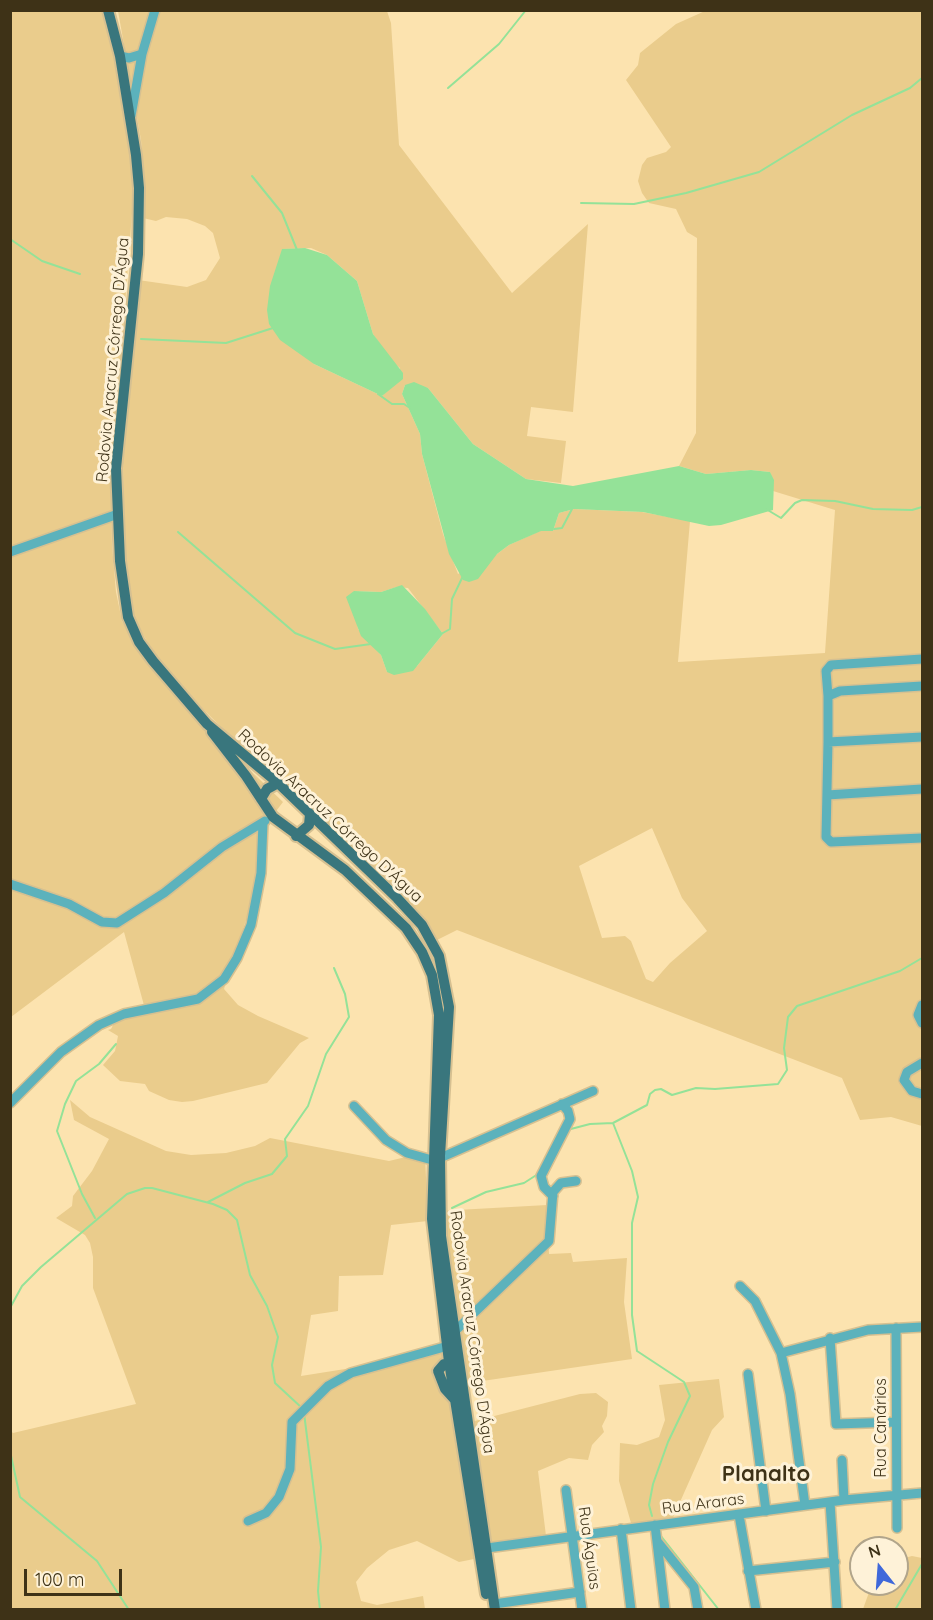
<!DOCTYPE html>
<meta charset="utf-8">
<style>
body{margin:0}
#map{position:relative;width:933px;height:1620px;overflow:hidden;background:#fce3af;font-family:Quicksand,sans-serif}
canvas{display:block}
.frame{position:absolute;inset:0;border:12px solid #3e3217;pointer-events:none}
.north{position:absolute;left:849px;top:1536px;width:60px;height:60px;box-sizing:border-box;background:#fef2d8;border:2px solid #b1a58b;border-radius:50%;rotate:343deg;font-size:16px;font-weight:700;line-height:24px;text-align:center;color:#3e3217}
.north::after{content:'';display:block;margin:auto;width:21px;height:27px;background:#3f68da;clip-path:polygon(50% 0,100% 100%,50% 72%,0 100%)}
.scale{position:absolute;left:24px;top:1569px;width:98px;height:27px;box-sizing:border-box;border:3px solid #3e3217;border-top:0;padding-left:8px;font-size:18px;line-height:21px;white-space:nowrap;color:#3e3217;-webkit-text-stroke:4px #fef2d8;paint-order:stroke}
</style>
<div id="map">
<canvas width="933" height="1620"></canvas>
<div class="frame"></div>
<div class="north">N</div>
<div class="scale">100 m</div>
</div>
<script>
const g = document.querySelector('canvas').getContext('2d');
g.lineJoin = 'round';
function fillPath(path, color) {
  g.fillStyle = color;
  g.fill(path, 'evenodd');
}
function poly(rows) {
  const path = new Path2D();
  for (const r of rows) {
    path.moveTo(r[0], r[1]);
    for (let i = 2; i < r.length; i += 2) path.lineTo(r[i], r[i + 1]);
  }
  return path;
}
function stroke(path, color, width, dash) {
  g.strokeStyle = color;
  g.lineWidth = width;
  g.lineCap = dash ? 'butt' : 'round';
  g.setLineDash(dash || []);
  g.stroke(path);
}
function drawText(font, color, halo, rows, align = 'center') {
  g.font = font + ' Quicksand,sans-serif';
  g.lineWidth = 6;
  g.setLineDash([]);
  g.textBaseline = 'middle';
  g.strokeStyle = halo;
  g.fillStyle = color;
  for (const [text, x, y, turn = 0] of rows) {
    g.save();
    g.translate(x, y);
    g.rotate((+turn || 0) * Math.PI / 180);
    g.textAlign = isNaN(turn) ? turn : align;
    if (halo) g.strokeText(text, 0, 0);
    g.fillText(text, 0, 0);
    g.restore();
  }
}
fillPath(poly([
 [11,11,105,11,119,73,134,187,111,487,112,546,116,592,122,621,147,664,198,720,283,802,267,823,261,873,224,989,238,1005,258,1016,309,1038,300,1043,267,1083,193,1101,182,1102,169,1100,149,1091,145,1084,120,1081,103,1065,115,1051,118,1036,108,1030,111,1029,118,1015,145,1009,124,932,11,1017],
 [118,11,387,11,391,23,399,145,512,293,588,224,573,412,531,407,527,436,566,441,561,483,526,479,473,444,428,388,405,385,402,394,420,434,422,454,443,534,458,574,497,554,509,545,542,530,553,531,559,513,574,509,642,512,690,521,678,662,825,653,835,510,773,491,770,472,751,470,706,474,679,466,696,433,697,238,687,232,676,209,649,203,642,193,638,181,642,165,647,158,666,152,671,147,626,80,638,65,640,53,676,24,705,11,922,11,922,1126,891,1117,860,1120,842,1078,457,930,435,941,202,708,156,657,133,617,124,558,123,462,138,280,187,287,206,280,220,258,213,233,205,226,187,219,166,217,156,221,143,218,145,187,141,140],
 [311,248,327,255,357,281,373,334,391,361,400,368,397,382,382,396,314,364,269,298,283,249],
 [397,587,408,588,443,634,417,666,387,672,381,655,358,629,354,591,381,592],
 [652,828,682,898,707,931,670,963,653,982,646,979,631,941,625,936,602,938,579,866],
 [70,1100,90,1117,166,1151,191,1155,226,1153,255,1146,270,1138,389,1161,414,1155,425,1156,428,1221,391,1225,383,1275,339,1276,338,1311,311,1315,301,1376,446,1353,474,1559,459,1562,417,1541,389,1550,367,1568,356,1582,361,1601,377,1605,423,1596,425,1609,11,1609,10,1430,13,1433,136,1404,93,1288,93,1257,90,1243,85,1235,56,1218,72,1206,73,1196,92,1171,109,1139,74,1120],
 [547,1205,549,1254,571,1253,573,1262,627,1258,624,1302,632,1359,462,1384,439,1211],
 [719,1379,724,1417,712,1430,672,1520,631,1523,619,1481,620,1443,637,1445,659,1437,665,1420,659,1385],
 [596,1393,608,1402,607,1416,602,1426,604,1432,592,1445,588,1460,569,1458,538,1471,546,1536,484,1547,467,1423,580,1394],
 [912,1556,922,1558,922,1609,863,1609,872,1584,897,1584,897,1560]
]), '#eacc8c');
fillPath(poly([
 [305,248,327,255,357,281,373,334,403,373,403,379,382,396,314,364,280,340,269,324,267,310,270,286,282,249],
 [414,382,428,388,473,444,526,479,573,486,679,466,706,474,751,470,770,472,774,480,773,510,721,525,709,526,643,512,574,509,559,513,553,531,541,531,509,545,497,554,478,579,469,582,463,580,449,554,422,454,420,434,402,394,405,385],
 [402,585,425,609,443,634,413,671,394,675,387,672,381,655,361,636,346,597,354,591,381,592]
]), '#94e298');
stroke(poly([
 [448,88,499,44,526,10],
 [252,176,282,213,297,250],
 [581,203,634,204,686,193,759,172,852,115,910,88,922,78],
 [10,239,42,261,80,274],
 [141,339,226,343,273,328],
 [378,394,392,404,404,404,410,408],
 [766,509,781,518,795,503,802,500,835,501,873,509,912,510,922,507],
 [554,529,562,528,572,509],
 [178,532,295,633,335,649,371,644],
 [441,634,450,629,452,599,463,576],
 [613,1123,632,1171,638,1197,632,1223,632,1315,637,1351,684,1382,690,1396,668,1442,653,1484,649,1505,652,1516],
 [567,1130,590,1124,613,1123,647,1105,650,1094,655,1090,661,1089,672,1095,696,1088,715,1089,778,1084,787,1070,784,1048,788,1017,797,1006,900,971,922,958],
 [552,1145,559,1133],
 [208,1202,245,1183,272,1174,287,1156,285,1139,308,1106,326,1054,349,1017,345,994,334,968],
 [452,1208,486,1192,524,1183,538,1174],
 [95,1218,82,1194,57,1131,65,1104,76,1081,99,1064,116,1044],
 [10,1308,22,1286,41,1267,127,1194,145,1188,152,1188,213,1204,227,1210,237,1220,250,1275,267,1306,278,1337,272,1365,275,1383,302,1408],
 [304,1413,321,1547,318,1591,320,1610],
 [10,1451,20,1497,97,1561,129,1610],
 [661,1536,719,1610],
 [895,1610,922,1564]
]), '#94e298', 2);
const minor = poly([
 [120,56,129,58,142,54],
 [131,116,142,54,155,10],
 [10,552,118,514],
 [922,686,840,691,828,696,828,742,922,737],
 [828,696,826,671,831,665,922,659],
 [828,742,826,837,831,842,922,838],
 [827,795,922,789],
 [10,884,69,904,102,922,117,923,164,893,222,847,265,821],
 [922,1005,918,1015,922,1023],
 [922,1063,907,1072,904,1080,912,1091,922,1094],
 [10,1103,61,1052,99,1025,124,1014,198,999,224,979,237,958,251,925,261,873,263,823],
 [354,1106,386,1140,407,1153,432,1160],
 [440,1158,593,1091],
 [553,1196,544,1187,541,1176,570,1119,568,1111,562,1104],
 [740,1286,755,1301,781,1353,790,1394,805,1505],
 [896,1328,897,1528],
 [454,1332,549,1241,553,1192,561,1183,576,1181],
 [830,1338,836,1424,896,1422],
 [781,1353,868,1330,922,1327],
 [748,1374,766,1511],
 [842,1460,844,1500],
 [566,1490,582,1610],
 [830,1502,837,1610],
 [739,1515,756,1610],
 [248,1521,266,1513,279,1497,290,1469,292,1422,328,1386,351,1373,448,1346],
 [655,1525,665,1610],
 [621,1529,631,1610],
 [657,1541,694,1587,698,1610],
 [487,1548,844,1500,922,1493],
 [748,1571,835,1562],
 [494,1604,580,1592]
]);
const major = poly([
 [108,10,120,56,136,155,139,188,138,254,116,468,120,561,128,617,139,642,153,661,207,724,278,783,397,898,422,925,439,956,449,1007,440,1156,441,1236,495,1610],
 [212,732,246,776,273,817,345,870,406,928,422,952,432,975,439,1015,432,1219,449,1362,486,1594],
 [261,799,267,789,278,783],
 [296,836,309,825,310,814],
 [455,1400,445,1389,438,1371,444,1364,456,1361]
]);
stroke(minor, '#d6c091', 12);
stroke(major, '#d6c091', 14);
stroke(minor, '#5cb2bc', 9);
stroke(major, '#39767d', 10);
drawText('16px', '#3e3217', '#fef2d8', [
 ["Rodovia Aracruz Córrego D'Água",113,360,-85],
 ["Rodovia Aracruz Córrego D'Água",330,816,43],
 ["Rodovia Aracruz Córrego D'Água",472,1332,82],
 ["Rua Canários",881,1428,-90],
 ["Rua Araras",703,1504,-7],
 ["Rua Águias",589,1548,82]
]);
drawText('bold 22px', '#3e3217', '#fef2d8', [
 ["Planalto",766,1474]
]);
</script>
